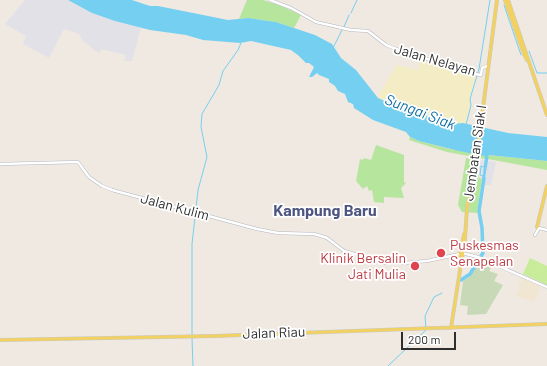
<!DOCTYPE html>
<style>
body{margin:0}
#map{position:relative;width:547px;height:366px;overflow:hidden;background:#efe9e1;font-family:Barlow,sans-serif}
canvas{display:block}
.scale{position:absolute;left:401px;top:332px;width:55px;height:18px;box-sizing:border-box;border:2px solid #2e2e2e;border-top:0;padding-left:5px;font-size:12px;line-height:14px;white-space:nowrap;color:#2e2e2e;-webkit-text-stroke:3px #fff;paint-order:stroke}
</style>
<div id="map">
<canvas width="547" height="366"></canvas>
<div class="scale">200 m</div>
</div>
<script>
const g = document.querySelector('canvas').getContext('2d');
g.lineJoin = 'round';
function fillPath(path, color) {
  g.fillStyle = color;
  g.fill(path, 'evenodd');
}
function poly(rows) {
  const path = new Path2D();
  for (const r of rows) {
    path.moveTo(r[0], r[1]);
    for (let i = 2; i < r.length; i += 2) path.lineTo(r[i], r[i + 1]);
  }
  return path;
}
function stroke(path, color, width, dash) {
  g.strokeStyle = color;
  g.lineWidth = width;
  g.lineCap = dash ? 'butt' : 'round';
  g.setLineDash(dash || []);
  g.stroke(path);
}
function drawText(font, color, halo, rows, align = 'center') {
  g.font = font + ' Barlow,sans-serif';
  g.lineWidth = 3.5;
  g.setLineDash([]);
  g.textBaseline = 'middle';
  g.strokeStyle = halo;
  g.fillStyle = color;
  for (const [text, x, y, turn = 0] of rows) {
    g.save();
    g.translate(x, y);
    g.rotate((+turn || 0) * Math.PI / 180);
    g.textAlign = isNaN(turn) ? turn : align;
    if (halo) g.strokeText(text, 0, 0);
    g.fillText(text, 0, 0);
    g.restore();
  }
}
fillPath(poly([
 [25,0,68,0,92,13,141,28,132,61,124,61,126,55,101,49,100,53,97,52,83,41,79,34,64,29,49,58,23,44,26,36,5,24],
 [479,160,496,162,491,185,484,185,484,183,482,183,482,179,479,178,478,170]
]), '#e3e1e8');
fillPath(poly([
 [521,278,541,286,534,302,516,296,520,287,518,286]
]), '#f0e6d1');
fillPath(poly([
 [247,0,263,0,279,5,301,15,294,28,276,22,248,18,239,19],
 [410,137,419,141,450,149,481,154,485,156,485,159,447,152,409,140],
 [376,145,404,155,404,182,406,183,401,188,404,198,384,197,384,203,374,202,372,190,369,191,367,186,363,189,356,181,360,159,363,160,364,158,371,160],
 [489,155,547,161,547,170,488,159],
 [466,158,479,160,478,172,479,178,482,179,477,213,462,212,458,205]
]), '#b6e59e');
fillPath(poly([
 [420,59,475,77,470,99,471,105,466,124,453,124,409,110,404,107,401,108,398,103,387,102,378,98,379,94,397,65,418,70]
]), '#f3ecc5');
fillPath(poly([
 [482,263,491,268,489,271,498,274,494,281,503,285,486,314,467,315,468,306,460,305,463,281,469,277,474,266,478,264,480,265]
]), '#c8d9b8');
fillPath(poly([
 [530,258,547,266,547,285,523,274]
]), '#c9ec9a');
fillPath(poly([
 [68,0,132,0,150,6,158,6,228,20,248,18,276,22,315,35,332,44,341,58,356,70,378,98,387,102,398,103,401,108,404,107,409,110,453,124,463,123,508,133,547,137,547,161,489,155,484,183,482,183,485,156,459,151,419,141,410,137,406,132,373,120,354,108,353,104,348,102,345,94,338,91,335,86,329,82,329,79,319,75,317,73,312,77,309,77,314,67,309,63,306,63,299,56,291,50,251,41,240,43,203,40,186,35,150,30,115,21,92,13]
]), '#75cff0');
stroke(poly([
 [504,5,521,55],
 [351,13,357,0],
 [344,27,349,15],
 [333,48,342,30],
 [529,51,537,73,547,73],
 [466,125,471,105,470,99,479,69,490,0],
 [483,176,480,175,481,166,484,167],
 [192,335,192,244,198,190,207,157,201,127,202,114,219,85,223,71,238,50,241,43],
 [192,338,193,366],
 [388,366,426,330,425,316,434,297,442,293]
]), '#75cff0', 1);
stroke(poly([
 [461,280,470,274,483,253,482,228,479,211,484,178]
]), '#75cff0', 3.5);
const secondary = poly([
 [270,0,291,8,316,22,351,30,368,31,386,45,396,49,475,74,481,75,482,68,487,66],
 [0,164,78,162,89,177,102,186,112,190,257,229,278,233,314,234,321,236,327,238,344,251,385,263,404,263,427,261,460,254],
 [535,235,539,228,547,230],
 [462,253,478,257,547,287]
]);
const primary = poly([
 [505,0,524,54,527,60],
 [508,0,547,115],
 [537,227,547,186],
 [460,256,464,234],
 [451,328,465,238,467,208,479,139,497,0],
 [0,340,215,336,547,324]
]);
stroke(secondary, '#b4b7c1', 3.5);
stroke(primary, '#c9c9c9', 4);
stroke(secondary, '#fff', 2.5);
stroke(primary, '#f2d163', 3);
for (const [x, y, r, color] of [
 [441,253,5,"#e0444e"],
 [415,266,5,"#e0444e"]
]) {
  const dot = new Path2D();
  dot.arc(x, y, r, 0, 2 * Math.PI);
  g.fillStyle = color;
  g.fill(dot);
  stroke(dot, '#fff', 1.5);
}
drawText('14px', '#2e2e2e', '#fff', [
 ["Jalan Nelayan",435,60,16],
 ["Jembatan Siak I",475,153,-82],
 ["Jalan Kulim",175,207,15],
 ["Jalan Riau",274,333,-2]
]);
drawText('14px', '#be3a42', '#fff', [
 ["Puskesmas",450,245],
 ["Senapelan",450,261],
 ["Klinik Bersalin",406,258,"right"],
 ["Jati Mulia",406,274,"right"]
], 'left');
drawText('italic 15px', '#0d6fa3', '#fff', [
 ["Sungai Siak",420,112,21]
]);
drawText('bold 16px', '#4d5680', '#fff', [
 ["Kampung Baru",325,211]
]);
</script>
